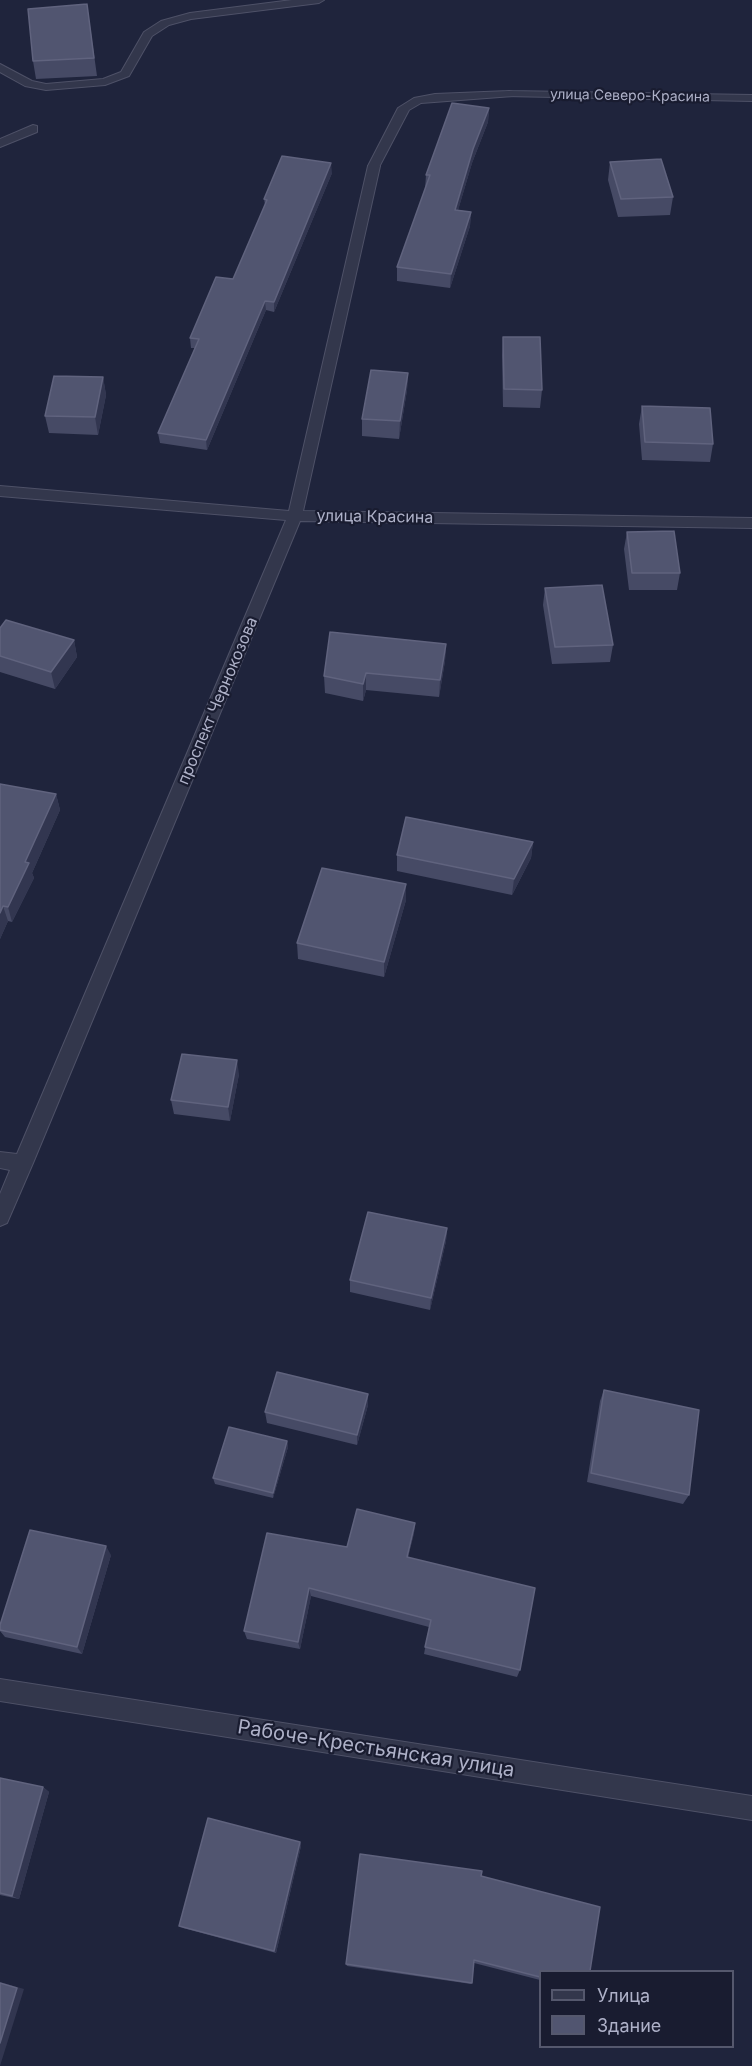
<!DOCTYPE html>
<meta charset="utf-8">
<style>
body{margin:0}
#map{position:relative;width:752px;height:2066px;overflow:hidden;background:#1f243c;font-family:Inter,sans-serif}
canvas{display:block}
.legend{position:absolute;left:539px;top:1970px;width:195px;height:78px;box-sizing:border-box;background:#191c30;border:2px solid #55586d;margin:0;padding:8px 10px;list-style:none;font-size:18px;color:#aeb1c8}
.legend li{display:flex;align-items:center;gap:12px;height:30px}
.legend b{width:30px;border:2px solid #55586d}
</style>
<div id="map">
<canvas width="752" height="2066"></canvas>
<ul class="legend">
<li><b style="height:8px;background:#33374c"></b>Улица</li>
<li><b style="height:16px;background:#515570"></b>Здание</li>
</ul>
</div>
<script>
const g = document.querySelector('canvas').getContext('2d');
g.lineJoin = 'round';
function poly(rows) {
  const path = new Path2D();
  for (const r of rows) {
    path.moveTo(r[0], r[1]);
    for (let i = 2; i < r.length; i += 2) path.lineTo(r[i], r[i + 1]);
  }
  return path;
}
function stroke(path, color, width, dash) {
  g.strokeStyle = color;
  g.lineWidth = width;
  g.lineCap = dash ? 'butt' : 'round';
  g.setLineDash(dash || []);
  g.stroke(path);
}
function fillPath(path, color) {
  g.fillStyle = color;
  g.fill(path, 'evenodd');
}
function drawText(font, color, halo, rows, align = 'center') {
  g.font = font + ' Inter,sans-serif';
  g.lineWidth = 4.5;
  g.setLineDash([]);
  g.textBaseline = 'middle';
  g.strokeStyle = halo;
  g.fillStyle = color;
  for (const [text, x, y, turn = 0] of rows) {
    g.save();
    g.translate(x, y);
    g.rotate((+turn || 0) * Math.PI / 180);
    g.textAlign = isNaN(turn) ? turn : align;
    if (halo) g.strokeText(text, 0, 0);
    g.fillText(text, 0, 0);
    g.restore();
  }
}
const service = poly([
 [292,0,324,0,319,3,191,19,169,25,152,36,129,76,105,85,46,90,25,86,0,72,0,64,32,81,46,84,103,79,121,72,144,32,161,21,190,13,292,0],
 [509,91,513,92,513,96,421,103,409,110,378,169,374,170,368,166,398,108,414,98,435,94,509,91]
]);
const minor = poly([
 [509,91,752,95,752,101,505,96,505,92,509,91],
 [33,125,37,126,37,132,0,147,0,139,33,125],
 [374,162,380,166,303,511,752,518,752,528,300,521,33,1163,7,1223,0,1226,0,1194,10,1170,0,1168,0,1152,17,1154,286,520,0,496,0,486,289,511,368,166,374,162]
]);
const tertiary = poly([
 [0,1679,752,1796,752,1820,0,1701,0,1679]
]);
stroke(service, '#4e5167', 2);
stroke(minor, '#4e5167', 2);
stroke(tertiary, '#4e5167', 2);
fillPath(service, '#33374c');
fillPath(minor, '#33374c');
fillPath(tertiary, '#33374c');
fillPath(poly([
 [87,4,97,76,36,79,33,61],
 [489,108,488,122,472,163,458,210,471,212,470,226,450,288,397,281,397,267,425,189,426,175],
 [610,162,673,197,670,215,618,217,608,180],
 [332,173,274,312,266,310,207,450,160,443,158,433,195,348,191,348,190,338,233,279,265,205,264,199],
 [503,337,542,390,540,408,503,407,502,355],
 [408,373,407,390,399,439,362,436,362,419],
 [103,377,106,395,98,435,49,433,45,416],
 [642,406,713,444,710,462,642,460,639,424],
 [627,532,680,573,677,590,629,590,624,549],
 [545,588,613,645,610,662,552,664,543,605],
 [0,628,74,640,77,657,55,689,0,672],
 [446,644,445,661,439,697,366,690,363,701,325,693,324,676],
 [0,784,56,794,60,810,32,873,34,878,12,922,8,921,0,939],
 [533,842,531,858,512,895,397,871,397,855],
 [406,884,406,900,384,977,298,959,297,943],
 [239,1074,230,1121,174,1114,171,1100],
 [447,1228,446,1241,430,1310,350,1292,350,1280],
 [604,1390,689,1495,683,1504,587,1482,600,1401],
 [368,1405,357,1445,267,1423,265,1412],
 [287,1441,288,1447,273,1498,215,1484,213,1478],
 [415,1523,414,1533,408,1557,520,1670,517,1677,424,1654,429,1627,311,1596,300,1649,247,1639,244,1631,347,1547],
 [111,1555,82,1654,5,1637,0,1631,0,1625],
 [0,1778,43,1787,49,1792,19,1899,0,1895],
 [300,1842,301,1846,276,1953,183,1928,179,1926],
 [481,1876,540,1971,540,1980,474,1963,472,1983,471,1984,347,1966,346,1964]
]), '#464a65');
fillPath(poly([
 [489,108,488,122,472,163,454,224,455,210,473,149],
 [331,163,332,173,274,312,274,302],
 [471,212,470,226,450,288,451,274],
 [265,301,266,310,207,450,206,440],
 [408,373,407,390,399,439,400,421],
 [103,377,106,395,98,435,95,417],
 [74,640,77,657,55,689,51,672],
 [446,644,445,661,439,697,440,680],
 [366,673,366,690,363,701,363,684],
 [56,794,60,810,32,873,34,878,12,922,8,907,25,862],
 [533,842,531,858,512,895,514,879],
 [406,884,406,900,384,977,384,962],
 [3,906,8,921,0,939,0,913],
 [237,1060,239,1074,230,1121,228,1107],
 [447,1228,446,1241,430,1310,431,1298],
 [368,1394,368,1405,357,1445,357,1435],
 [287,1441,288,1447,273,1498,273,1493],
 [415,1523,414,1533,406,1566,407,1557],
 [106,1546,111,1555,82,1654,77,1647],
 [309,1588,311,1596,300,1649,298,1642],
 [43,1787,49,1792,19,1899,12,1896],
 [300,1842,301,1846,276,1953,274,1951],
 [0,1982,24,1989,0,2066]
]), '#323650');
const building = poly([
 [87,4,94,58,33,61,28,9,87,4],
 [452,103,489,108,473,149,455,210,471,212,451,274,397,267,430,175,426,175,452,103],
 [282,156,331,163,274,302,265,301,206,440,158,433,199,339,190,338,216,277,233,279,267,200,264,199,282,156],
 [661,159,673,197,621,199,610,162,661,159],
 [503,337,540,337,542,390,504,389,503,337],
 [371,370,408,373,400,421,362,419,371,370],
 [54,376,103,377,95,417,45,416,54,376],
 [642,406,710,408,713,444,645,442,642,406],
 [674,531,680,573,632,573,627,532,674,531],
 [602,585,613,645,555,647,545,588,602,585],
 [6,620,74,640,51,672,0,656,0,628,6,620],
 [330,632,446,644,440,680,366,673,363,684,324,676,330,632],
 [0,784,56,794,25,862,29,863,8,907,3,906,0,913,0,784],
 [406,817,533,842,514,879,397,855,406,817],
 [322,868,406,884,384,962,297,943,322,868],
 [182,1054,237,1060,228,1107,171,1100,182,1054],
 [368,1212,447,1228,431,1298,350,1280,368,1212],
 [277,1372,368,1394,357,1435,265,1412,277,1372],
 [604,1390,699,1410,689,1495,591,1473,604,1390],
 [229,1427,287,1441,273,1493,213,1478,229,1427],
 [357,1509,415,1523,407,1557,535,1588,520,1670,425,1647,431,1620,309,1588,298,1642,244,1631,267,1533,347,1547,357,1509],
 [30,1530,106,1546,77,1647,0,1630,0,1625,30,1530],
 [0,1778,43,1787,12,1896,0,1893,0,1778],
 [208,1818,300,1842,274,1951,179,1926,208,1818],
 [360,1854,482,1871,481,1876,600,1907,590,1971,540,1971,540,1977,474,1960,472,1983,346,1964,360,1854],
 [0,1983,17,1988,0,2043,0,1983]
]);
fillPath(building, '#515570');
stroke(building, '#60637e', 1.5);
drawText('14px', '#aeb1c8', '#191c30', [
 ["улица Северо-Красина",630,96,1]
]);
drawText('16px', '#aeb1c8', '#191c30', [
 ["улица Красина",375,517,1],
 ["проспект Чернокозова",218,701,-67]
]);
drawText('20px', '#aeb1c8', '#191c30', [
 ["Рабоче-Крестьянская улица",376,1749,9]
]);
</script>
